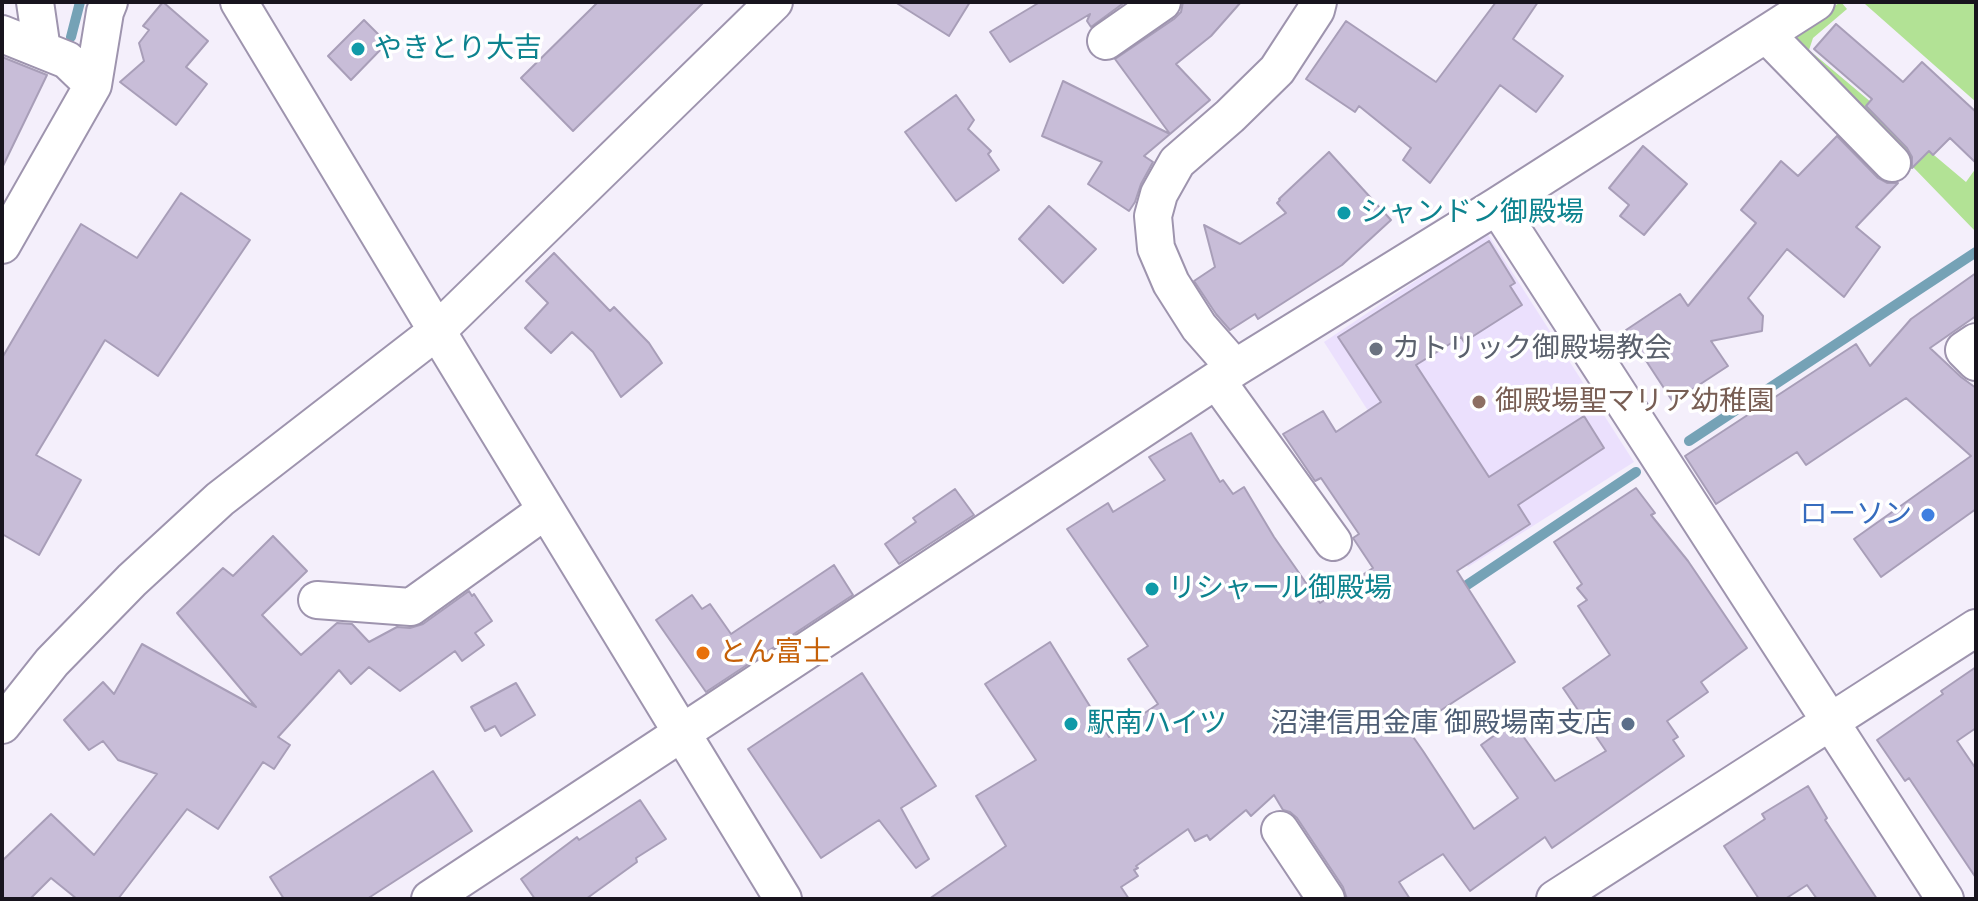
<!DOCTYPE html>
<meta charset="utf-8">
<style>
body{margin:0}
#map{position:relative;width:1978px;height:901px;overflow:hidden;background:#f4effb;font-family:Manrope,sans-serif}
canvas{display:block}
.frame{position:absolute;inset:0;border:4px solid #18141e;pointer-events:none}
</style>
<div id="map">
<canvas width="1978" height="901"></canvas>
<div class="frame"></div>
</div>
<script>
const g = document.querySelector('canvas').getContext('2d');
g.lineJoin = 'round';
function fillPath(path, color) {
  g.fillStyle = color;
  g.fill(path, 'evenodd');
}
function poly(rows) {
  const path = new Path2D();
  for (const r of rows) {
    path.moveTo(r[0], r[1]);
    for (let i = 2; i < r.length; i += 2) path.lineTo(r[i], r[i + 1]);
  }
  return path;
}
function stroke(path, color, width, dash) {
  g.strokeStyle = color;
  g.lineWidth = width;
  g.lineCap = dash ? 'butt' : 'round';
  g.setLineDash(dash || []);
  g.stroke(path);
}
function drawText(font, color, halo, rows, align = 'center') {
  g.font = font + ' Manrope,"Noto Sans JP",sans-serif';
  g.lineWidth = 7;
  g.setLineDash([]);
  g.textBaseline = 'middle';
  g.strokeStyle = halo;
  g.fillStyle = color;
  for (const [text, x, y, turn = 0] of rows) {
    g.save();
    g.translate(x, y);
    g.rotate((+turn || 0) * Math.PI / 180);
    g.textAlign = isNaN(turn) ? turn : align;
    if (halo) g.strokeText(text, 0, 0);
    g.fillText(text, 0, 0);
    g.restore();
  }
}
fillPath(poly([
 [1487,233,1634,462,1468,567,1324,342]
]), '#ebe0fd');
fillPath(poly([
 [1841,2,1847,9,1813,38,1809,50,1966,182,1976,168,1976,232,1785,35],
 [1868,2,1976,2,1976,102,1865,4]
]), '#b2e295');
stroke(poly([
 [71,37,80,2],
 [1689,441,1976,252],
 [1458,591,1636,472]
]), '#75a2b6', 10);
const building = poly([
 [163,2,208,41,186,67,207,84,176,125,120,82,144,61,139,43,149,30,143,26,163,2],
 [598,2,704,2,573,131,521,78,598,2],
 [895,2,970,2,949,36,895,2],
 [1040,2,1125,2,1091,27,1087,21,1090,14,1010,62,990,32,1040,2],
 [1183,2,1241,2,1211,36,1176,64,1210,100,1170,134,1115,59,1174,19,1181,12,1183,2],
 [1496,2,1538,2,1513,39,1563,76,1536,112,1500,85,1430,183,1403,160,1411,148,1359,106,1355,112,1306,79,1346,21,1436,82,1496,2],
 [364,20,387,43,351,80,328,56,364,20],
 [1836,24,1903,82,1922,62,1976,112,1976,163,1950,138,1933,155,1929,151,1912,168,1912,157,1907,148,1866,106,1872,99,1814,49,1836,24],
 [2,57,47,75,2,168,2,57],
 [1063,81,1170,134,1144,156,1153,162,1141,184,1135,202,1129,211,1088,184,1102,162,1042,136,1063,81],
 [956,95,974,120,968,129,991,151,988,154,999,170,956,201,905,132,956,95],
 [1837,136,1878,178,1887,183,1898,183,1856,227,1880,247,1844,297,1787,249,1748,298,1763,316,1762,331,1711,341,1728,366,1673,402,1626,330,1680,294,1688,306,1756,223,1741,210,1781,161,1798,176,1837,136],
 [1643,146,1687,184,1644,235,1620,216,1629,205,1609,188,1643,146],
 [1329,152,1391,220,1342,265,1258,319,1255,314,1230,330,1216,314,1194,281,1215,267,1204,225,1240,244,1286,213,1277,203,1280,200,1279,199,1329,152],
 [181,193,250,240,158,376,105,340,36,455,81,480,39,555,2,534,2,358,81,224,137,258,181,193],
 [1049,206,1096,249,1063,283,1019,239,1049,206],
 [1489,241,1515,283,1510,286,1522,305,1464,342,1461,337,1416,365,1489,477,1584,416,1604,448,1518,505,1530,524,1457,571,1515,662,1409,731,1423,751,1474,829,1518,798,1481,745,1513,722,1555,781,1606,751,1563,688,1610,655,1578,606,1587,600,1577,588,1582,584,1554,542,1636,488,1655,513,1651,515,1688,561,1747,648,1701,682,1708,692,1667,721,1678,737,1673,740,1684,756,1552,848,1545,837,1470,891,1443,854,1399,882,1410,899,1347,899,1343,887,1297,818,1290,812,1283,810,1274,795,1251,816,1246,810,1210,840,1207,835,1195,841,1188,829,1136,866,1138,868,1134,870,1138,876,1121,887,1129,899,929,899,1006,846,976,796,1036,760,985,684,1050,642,1109,737,1158,704,1128,659,1148,646,1067,529,1108,503,1113,512,1165,480,1149,457,1191,433,1220,482,1223,480,1233,494,1244,487,1274,537,1320,603,1373,568,1353,538,1359,534,1321,478,1315,481,1283,434,1323,411,1336,432,1381,402,1338,337,1489,241],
 [554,253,610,311,614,307,649,343,662,363,621,397,593,352,572,332,551,353,525,328,548,303,526,281,554,253],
 [1976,273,1976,316,1930,348,1961,377,1976,388,1976,509,1881,577,1854,539,1971,456,1906,398,1806,465,1797,452,1716,504,1685,456,1856,344,1870,366,1911,319,1976,273],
 [955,489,974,515,899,564,885,544,916,522,913,518,955,489],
 [273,536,307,571,262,615,301,655,337,623,352,624,369,642,397,627,410,628,423,624,469,591,472,596,474,594,492,621,475,633,484,645,462,661,455,651,400,691,369,667,351,684,339,670,278,737,290,745,274,769,263,762,218,829,187,809,118,899,77,899,51,878,30,899,2,899,2,861,51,814,94,855,157,774,118,760,103,741,89,750,64,720,103,682,114,694,142,644,256,707,177,613,223,568,233,576,273,536],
 [834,565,853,595,706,692,656,620,692,595,702,609,710,604,731,634,834,565],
 [1976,667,1976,728,1957,741,1976,769,1976,878,1909,778,1905,781,1877,740,1943,694,1941,691,1976,667],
 [862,673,936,786,901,808,929,859,916,868,879,820,821,858,748,749,862,673],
 [516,683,535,715,501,736,495,726,485,731,471,707,516,683],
 [433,771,472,831,367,899,284,899,270,877,433,771],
 [1808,786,1827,818,1825,820,1877,899,1817,899,1807,885,1785,899,1759,899,1724,846,1765,819,1762,814,1808,786],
 [640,800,666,839,636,858,637,862,586,899,535,899,521,879,577,837,579,840,640,800]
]);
fillPath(building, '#c8bdd8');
stroke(building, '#a89eb8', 2);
const minor = poly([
 [35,2,42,50],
 [239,2,437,331,783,899],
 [2,34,67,60,93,85],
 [1766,34,1892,163],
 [1106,41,1162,2],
 [1497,206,1945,899],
 [2,245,93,85,105,12,109,2],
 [1976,342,1964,350,1976,362],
 [1235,368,1199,327,1171,283,1156,248,1153,216,1159,194,1177,162,1230,116,1277,70,1316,10,1318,2],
 [1217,381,1333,542],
 [317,600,411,607,546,510],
 [2,725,52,662,132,580,220,499,437,331,774,2],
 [1280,830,1326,899],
 [430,899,1235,368,1497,206,1816,2],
 [1555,899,1976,628]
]);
stroke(minor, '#9e94ae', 40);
stroke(minor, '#fff', 36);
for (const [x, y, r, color] of [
 [358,49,8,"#0f9aa8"],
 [1344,213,8,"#0f9aa8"],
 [1376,349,8,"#6b7280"],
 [1479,402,8,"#8d6e63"],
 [1928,515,8,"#3f7fe0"],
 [1152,589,8,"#0f9aa8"],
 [703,653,8,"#e8710a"],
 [1071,724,8,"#0f9aa8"],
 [1628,724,8,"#5c6f8a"]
]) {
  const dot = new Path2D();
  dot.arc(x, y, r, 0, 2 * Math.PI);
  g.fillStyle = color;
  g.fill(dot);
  stroke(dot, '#fff', 3);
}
drawText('28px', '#0d838f', '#fff', [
 ["やきとり大吉",374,49],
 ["シャンドン御殿場",1360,213],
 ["リシャール御殿場",1168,589],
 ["駅南ハイツ",1087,724]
], 'left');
drawText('28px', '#5b616d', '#fff', [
 ["カトリック御殿場教会",1392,349]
], 'left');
drawText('28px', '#785e54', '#fff', [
 ["御殿場聖マリア幼稚園",1495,402]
], 'left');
drawText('28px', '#366cbe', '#fff', [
 ["ローソン",1912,515]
], 'right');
drawText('28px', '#c56008', '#fff', [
 ["とん富士",719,653]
], 'left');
drawText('28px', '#4e5e75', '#fff', [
 ["沼津信用金庫 御殿場南支店",1612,724]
], 'right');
</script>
